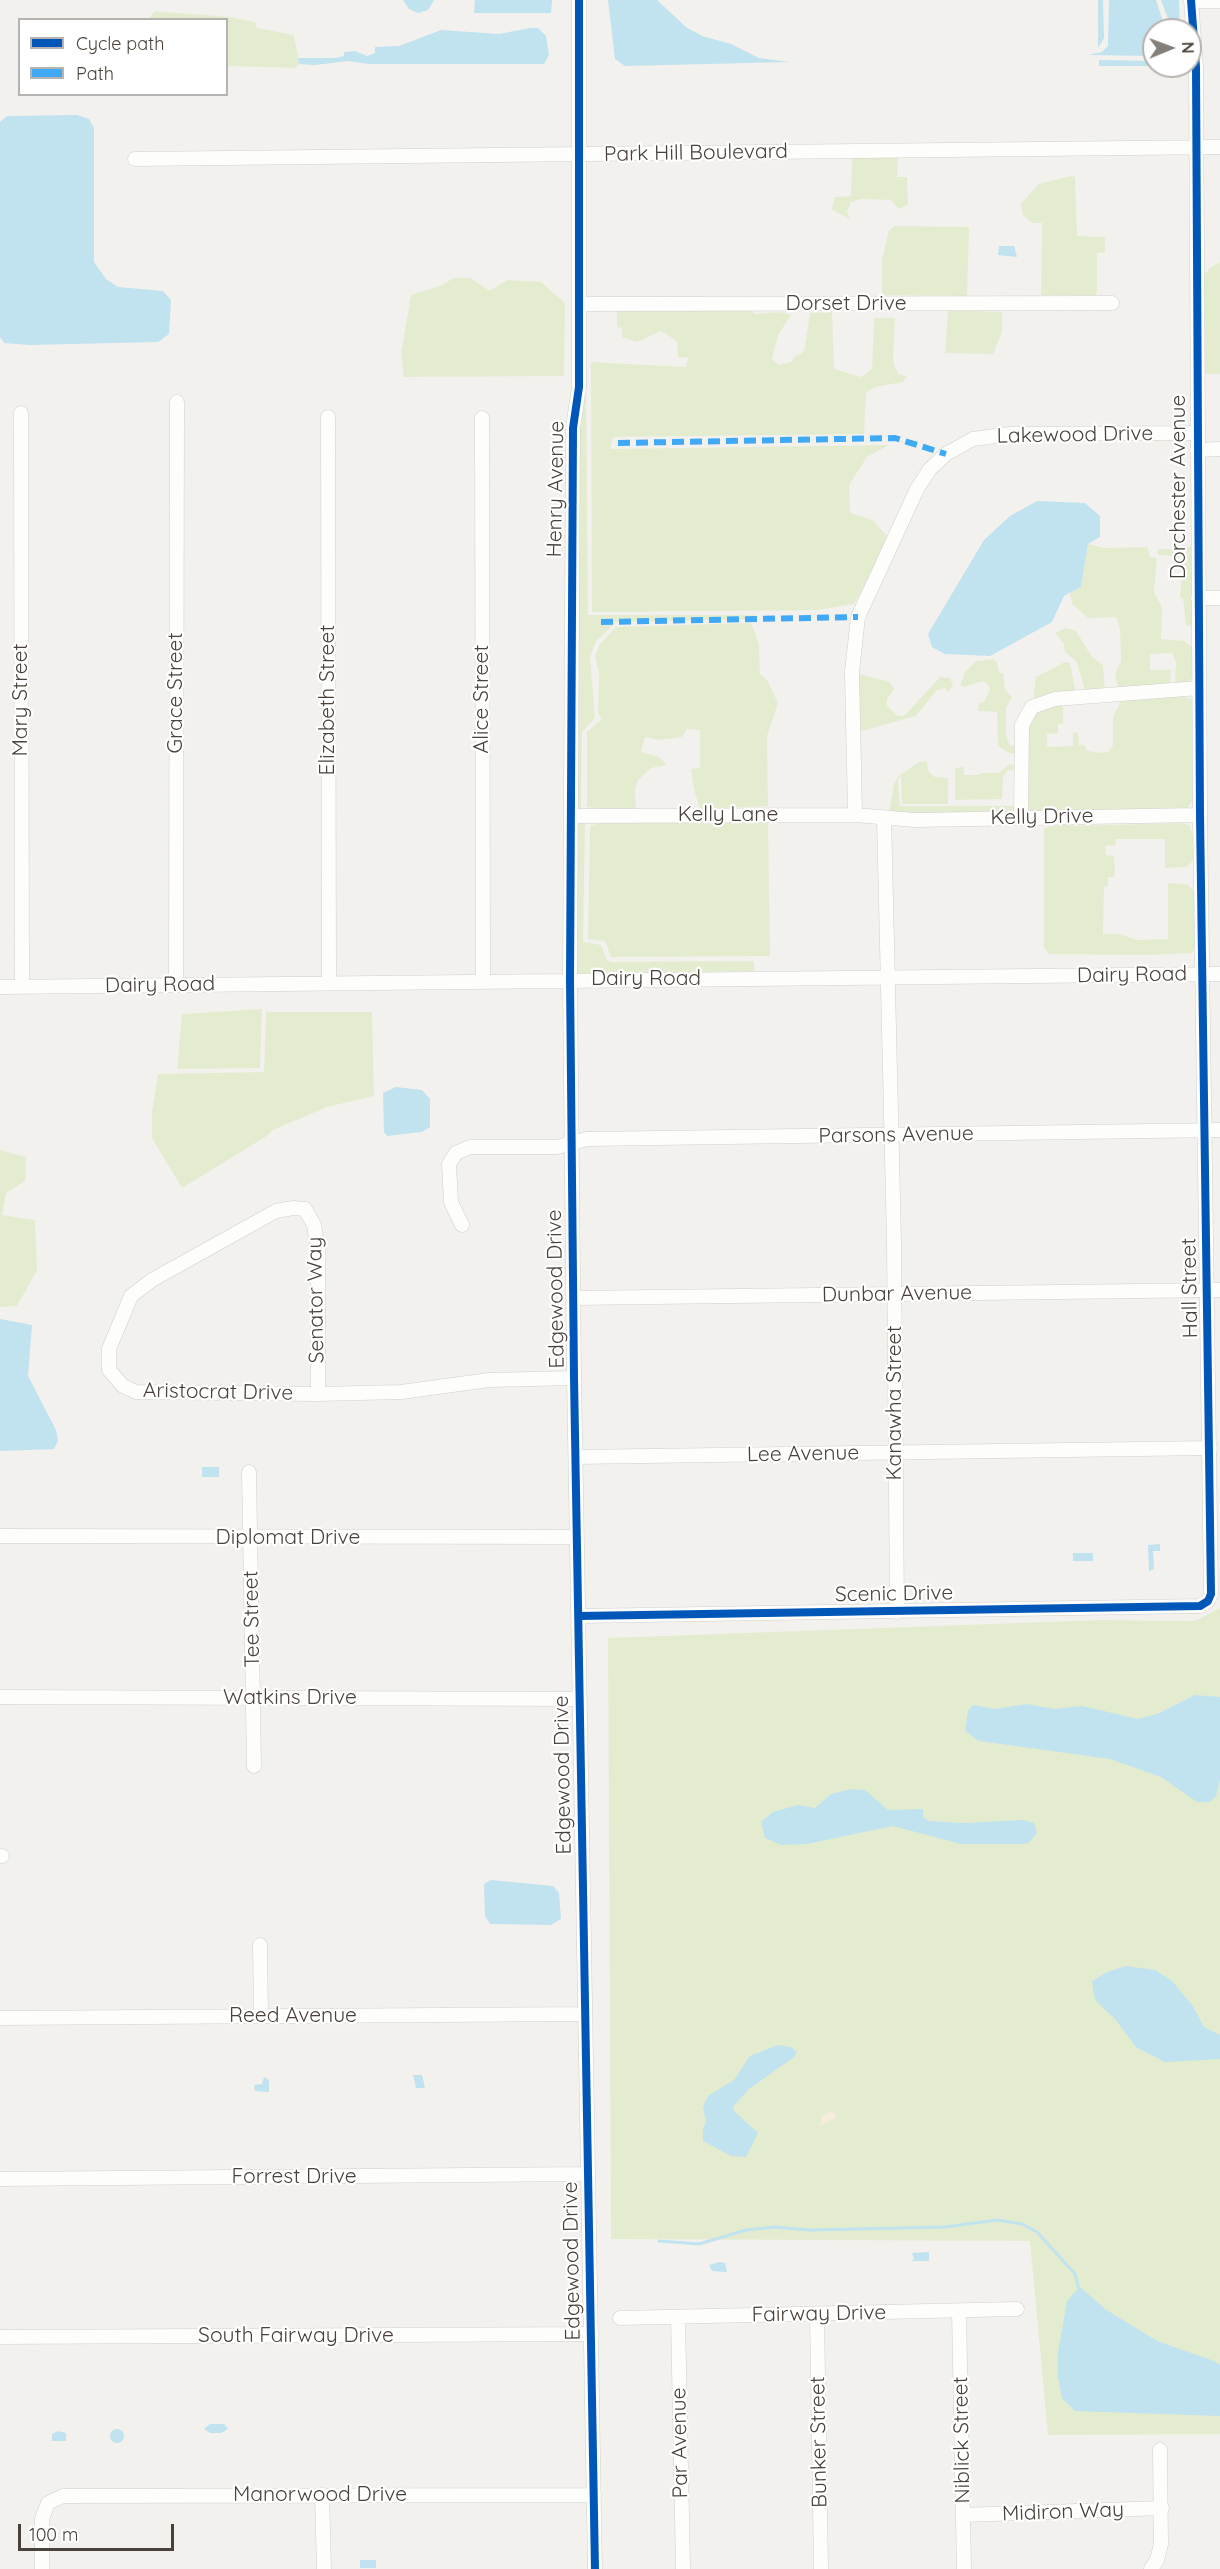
<!DOCTYPE html>
<style>
body{margin:0}
#map{position:relative;width:1220px;height:2569px;overflow:hidden;background:#f3f1ee;font-family:Quicksand,sans-serif}
canvas{display:block}
.legend{position:absolute;left:18px;top:18px;width:210px;height:78px;box-sizing:border-box;background:#fff;border:2px solid #b7b3b0;margin:0;padding:8px 10px;list-style:none;font-size:18px;color:#4a423a}
.legend li{display:flex;align-items:center;gap:12px;height:30px}
.legend b{width:30px;border:2px solid #b7b3b0}
.north{position:absolute;left:1142px;top:18px;width:60px;height:60px;box-sizing:border-box;background:#fff;border:2px solid #b7b3b0;border-radius:50%;rotate:89deg;font-size:16px;font-weight:700;line-height:24px;text-align:center;color:#4a423a}
.north::after{content:'';display:block;margin:auto;width:21px;height:27px;background:#857f79;clip-path:polygon(50% 0,100% 100%,50% 72%,0 100%)}
.scale{position:absolute;left:18px;top:2524px;width:156px;height:27px;box-sizing:border-box;border:3px solid #4a423a;border-top:0;padding-left:8px;font-size:18px;line-height:21px;white-space:nowrap;color:#4a423a;-webkit-text-stroke:4px #fff;paint-order:stroke}
</style>
<div id="map">
<canvas width="1220" height="2569"></canvas>
<ul class="legend">
<li><b style="height:8px;background:#0057b8"></b>Cycle path</li>
<li><b style="height:8px;background:#3fa9f5"></b>Path</li>
</ul>
<div class="north">N</div>
<div class="scale">100 m</div>
</div>
<script>
const g = document.querySelector('canvas').getContext('2d');
g.lineJoin = 'round';
function fillPath(path, color) {
  g.fillStyle = color;
  g.fill(path, 'evenodd');
}
function poly(rows) {
  const path = new Path2D();
  for (const r of rows) {
    if (r.length === 3) {
      path.moveTo(r[0] + r[2], r[1]);
      path.arc(r[0], r[1], r[2], 0, 2 * Math.PI);
      continue;
    }
    path.moveTo(r[0], r[1]);
    for (let i = 2; i < r.length; i += 2) path.lineTo(r[i], r[i + 1]);
  }
  return path;
}
function stroke(path, color, width, dash) {
  g.strokeStyle = color;
  g.lineWidth = width;
  g.lineCap = dash ? 'butt' : 'round';
  g.setLineDash(dash || []);
  g.stroke(path);
}
function drawText(font, color, halo, rows, align = 'center') {
  g.font = font + ' Quicksand,sans-serif';
  g.lineWidth = 4.5;
  g.setLineDash([]);
  g.textBaseline = 'middle';
  g.strokeStyle = halo;
  g.fillStyle = color;
  for (const [text, x, y, turn = 0] of rows) {
    g.save();
    g.translate(x, y);
    g.rotate((+turn || 0) * Math.PI / 180);
    g.textAlign = isNaN(turn) ? turn : align;
    if (halo) g.strokeText(text, 0, 0);
    g.fillText(text, 0, 0);
    g.restore();
  }
}
fillPath(poly([
 [155,11,229,17,255,22,257,28,294,35,299,64,295,68,227,66,226,20,148,20],
 [898,156,897,177,907,177,908,205,899,209,891,200,861,199,851,202,847,212,850,219,831,209,835,197,851,196,852,158],
 [1071,176,1075,177,1077,236,1105,237,1105,253,1097,253,1097,291,1096,295,1041,295,1042,223,1033,223,1023,216,1021,204,1039,184],
 [895,226,969,227,967,296,882,295,882,260,889,230],
 [1220,262,1220,374,1204,374,1204,276,1209,269],
 [453,278,470,278,490,291,507,280,541,282,565,303,564,376,404,377,401,354,411,295,443,285],
 [750,307,754,314,780,312,791,315,778,335,772,359,779,365,791,362,795,356,801,354,805,348,810,313,832,312,834,369,861,377,872,369,874,318,895,318,893,361,898,374,907,376,903,382,875,387,866,393,864,434,613,437,610,449,889,445,867,457,849,485,850,513,872,520,887,536,878,561,854,604,817,610,592,612,591,362,686,367,688,357,678,358,677,341,661,331,637,342,622,337,622,328,617,327,617,310],
 [948,310,1002,312,1002,332,993,354,945,353],
 [586,379,588,615,754,615,754,619,616,622,596,641,590,657,595,718,582,732,581,807,588,822,585,825,583,942,601,945,607,960,611,962,754,961,754,971,577,974,578,428],
 [1088,544,1104,548,1147,547,1150,557,1157,558,1154,592,1162,607,1161,639,1184,641,1193,648,1192,678,1188,683,1175,684,1176,662,1172,653,1150,654,1150,670,1171,670,1170,684,1118,688,1115,675,1121,661,1120,630,1116,617,1088,618,1072,604,1070,593,1081,587],
 [1193,546,1193,622,1191,626,1186,625,1183,598,1180,598,1183,557,1158,555,1158,549,1180,549],
 [751,623,759,644,760,674,767,680,778,703,767,736,768,806,700,809,694,790,691,769,700,768,700,730,687,729,682,737,658,740,645,737,641,752,659,757,667,765,651,768,638,780,635,788,636,809,613,810,587,807,587,732,602,719,598,713,599,673,595,657,600,644,616,627],
 [1066,628,1076,631,1092,657,1103,665,1105,691,1086,693,1076,661,1065,652,1064,644,1055,633],
 [993,659,997,662,999,673,1003,673,1005,690,1012,697,1006,708,1006,735,1010,746,1017,745,1016,754,1009,753,998,746,997,712,978,711,979,703,984,702,990,689,987,683,982,681,965,687,960,685,965,672,976,661],
 [1065,662,1070,663,1076,694,1033,702,1036,677],
 [859,674,890,682,894,689,887,699,887,706,898,716,904,716,940,677,950,678,953,686,948,692,945,688,937,690,916,716,858,732],
 [1183,696,1192,700,1193,799,1186,810,1027,813,1027,746,1029,726,1038,711,1053,706,1062,705,1063,708,1063,724,1058,724,1058,733,1047,734,1047,747,1073,746,1073,732,1078,733,1079,745,1084,745,1087,751,1102,753,1108,752,1113,745,1113,717,1121,701],
 [927,761,928,771,935,777,948,778,948,804,902,804,901,776,898,780,900,806,1015,806,1016,810,1013,814,889,813,894,783,899,776,919,762],
 [1010,764,1017,766,1017,771,1008,770,1003,777,1002,799,955,800,955,768,964,767,964,775,980,775,981,773,998,773],
 [768,821,770,956,611,957,605,941,588,939,590,826,599,823],
 [1068,823,1072,826,1180,823,1189,825,1193,836,1193,861,1187,867,1165,868,1165,839,1116,839,1115,845,1105,846,1106,855,1114,856,1115,870,1114,877,1108,877,1108,886,1104,887,1103,934,1120,934,1136,940,1168,939,1168,883,1188,885,1194,891,1194,897,1195,947,1192,953,1146,955,1049,954,1044,947,1044,828],
 [262,1009,260,1068,177,1069,182,1014],
 [266,1012,372,1012,374,1096,327,1107,273,1130,267,1136,182,1188,152,1138,152,1112,158,1074,264,1072],
 [0,1150,26,1157,25,1181,6,1193,2,1215,35,1220,37,1270,17,1306,0,1307],
 [1220,1608,1220,2434,1048,2435,1030,2241,611,2239,608,1638,1101,1620,1195,1621]
]), '#e4ecd0');
fillPath(poly([
 [829,2112,835,2113,836,2118,820,2126,822,2116]
]), '#f5ecdb');
fillPath(poly([
 [403,0,434,0,428,10,418,13,409,9],
 [475,0,552,0,551,13,474,13],
 [608,0,657,0,686,27,702,36,731,44,759,58,789,62,625,66,615,59],
 [1098,0,1103,0,1104,38,1098,48],
 [1109,0,1156,0,1166,30,1154,30,1154,56,1088,55,1102,52,1108,46],
 [1161,0,1179,0,1180,30,1172,30],
 [530,28,538,28,546,36,549,55,544,64,369,64,348,61,315,65,299,64,298,58,336,58,344,56,344,52,355,51,367,56,375,53,375,47,399,46,441,30,499,34],
 [1099,60,1154,61,1154,66,1180,66,1099,66],
 [77,115,89,119,94,128,94,262,106,279,118,287,163,291,171,300,169,334,158,342,30,345,4,343,0,337,0,122,7,116],
 [1014,246,1017,257,998,255,999,246],
 [1037,501,1085,503,1100,516,1100,537,1088,544,1081,587,1064,596,1052,622,990,656,945,654,932,647,928,634,984,540,1010,516],
 [396,1087,422,1090,430,1099,430,1127,422,1132,387,1136,384,1132,383,1093],
 [0,1319,32,1325,28,1376,56,1430,58,1441,54,1449,0,1451],
 [202,1467,219,1467,219,1477,202,1477],
 [1160,1544,1160,1551,1153,1551,1154,1569,1149,1571,1148,1545],
 [1073,1553,1093,1553,1093,1561,1073,1561],
 [1195,1695,1220,1697,1220,1780,1216,1796,1210,1802,1197,1802,1161,1777,1110,1759,979,1741,965,1731,968,1711,973,1705,995,1709,1027,1704,1055,1709,1082,1706,1138,1719,1157,1714],
 [851,1789,865,1790,888,1810,923,1809,923,1817,929,1821,963,1823,1023,1820,1034,1823,1037,1833,1029,1843,1022,1844,961,1844,893,1826,807,1844,781,1845,765,1838,761,1822,773,1812,798,1805,815,1808,831,1794],
 [491,1880,553,1886,559,1893,561,1919,551,1925,490,1924,485,1916,484,1884],
 [1126,1966,1155,1970,1172,1981,1192,2005,1204,2027,1220,2035,1220,2059,1165,2062,1137,2048,1115,2019,1095,2000,1093,1989,1092,1981,1107,1972],
 [778,2045,791,2047,797,2052,794,2057,749,2089,733,2107,734,2111,758,2133,746,2157,731,2156,703,2141,703,2128,706,2123,703,2107,708,2096,734,2080,750,2056],
 [413,2075,422,2075,425,2088,416,2088],
 [264,2077,269,2080,269,2092,255,2091,254,2085,262,2084],
 [929,2252,929,2261,911,2261,914,2259,912,2253],
 [720,2262,725,2263,727,2272,712,2271,709,2265],
 [1080,2287,1105,2309,1157,2341,1214,2361,1220,2365,1220,2416,1075,2411,1062,2398,1058,2378,1058,2353,1067,2301],
 [210,2424,224,2424,228,2429,221,2433,210,2433,204,2429],
 [117,2436,7],
 [58,2431,66,2433,66,2441,52,2441,52,2434],
 [360,2560,376,2560,376,2568,360,2568]
]), '#c1e2ef');
stroke(poly([
 [659,2241,699,2244,746,2230,775,2227,809,2230,945,2227,997,2220,1022,2224,1037,2232,1075,2274,1079,2289]
]), '#c1e2ef', 3);
const minor = poly([
 [579,0,579,387,573,428,570,980,574,1378,595,2569],
 [1191,1,1220,1],
 [135,159,1220,147],
 [579,304,1112,303],
 [21,413,22,987],
 [328,417,329,983],
 [482,418,483,981],
 [1197,450,1220,449],
 [1198,598,1220,598],
 [855,815,852,672,858,617,917,489,930,469,946,454,973,439,1010,434,1196,433],
 [571,816,855,815,915,820,1200,815],
 [884,817,894,1241,897,1612],
 [1021,818,1022,725,1032,707,1055,699,1199,688],
 [176,984,177,402],
 [0,987,1220,974],
 [462,1225,451,1202,449,1164,456,1153,470,1147,557,1147,587,1139,1220,1130],
 [573,1298,1220,1290],
 [318,1394,318,1250,314,1225,305,1209,293,1208,276,1211,152,1280,131,1296,109,1349,109,1370,123,1386,136,1392,318,1394,401,1392,489,1380,574,1378],
 [576,1457,1210,1448],
 [249,1472,254,1766],
 [0,1536,577,1537],
 [579,1616,1200,1606,1208,1601,1211,1594,1200,815,1196,67,1191,0],
 [0,1697,580,1699],
 [0,1856,2,1856],
 [260,1945,261,2016],
 [0,2018,585,2014],
 [0,2179,588,2174],
 [959,2311,964,2569],
 [817,2314,821,2569],
 [678,2317,683,2569],
 [620,2318,1017,2309],
 [0,2337,592,2334],
 [322,2495,324,2569],
 [964,2515,1162,2508],
 [42,2569,42,2519,48,2503,63,2496,594,2495],
 [1151,2569,1157,2560,1161,2544,1160,2450]
]);
stroke(minor, '#d1cfcc', 15);
stroke(minor, '#fdfdfc', 14);
stroke(poly([
 [618,443,895,438,946,454],
 [601,622,858,617]
]), '#3fa9f5', 6, [12, 6]);
stroke(poly([
 [579,0,579,387,573,428,570,980,574,1378,595,2569],
 [579,1616,1200,1606,1208,1601,1211,1594,1200,815,1196,67,1191,0]
]), '#0057b8', 8);
drawText('21px', '#4a423a', '#fff', [
 ["Park Hill Boulevard",696,153,-1],
 ["Dorset Drive",846,304],
 ["Lakewood Drive",1075,435,-1],
 ["Dorchester Avenue",1179,487,-90],
 ["Henry Avenue",556,489,-89],
 ["Grace Street",176,693,-90],
 ["Alice Street",482,699,-90],
 ["Mary Street",21,700,-90],
 ["Elizabeth Street",328,700,-90],
 ["Kelly Lane",728,815],
 ["Kelly Drive",1042,817,-1],
 ["Dairy Road",1132,975,-1],
 ["Dairy Road",646,979],
 ["Dairy Road",160,985,-1],
 ["Parsons Avenue",896,1135,-1],
 ["Hall Street",1190,1288,-91],
 ["Edgewood Drive",556,1289,-91],
 ["Dunbar Avenue",897,1294,-1],
 ["Senator Way",316,1300,-91],
 ["Aristocrat Drive",218,1392,1],
 ["Kanawha Street",895,1403,-90],
 ["Lee Avenue",803,1454,-1],
 ["Diplomat Drive",288,1538],
 ["Scenic Drive",894,1594,-1],
 ["Tee Street",252,1619,-91],
 ["Watkins Drive",290,1698],
 ["Edgewood Drive",563,1775,-91],
 ["Reed Avenue",293,2016],
 ["Forrest Drive",294,2177],
 ["Edgewood Drive",572,2261,-91],
 ["Fairway Drive",819,2314,-1],
 ["South Fairway Drive",296,2336],
 ["Niblick Street",962,2440,-91],
 ["Bunker Street",819,2442,-91],
 ["Par Avenue",680,2443,-91],
 ["Manorwood Drive",320,2495],
 ["Midiron Way",1063,2512,-2]
]);
</script>
